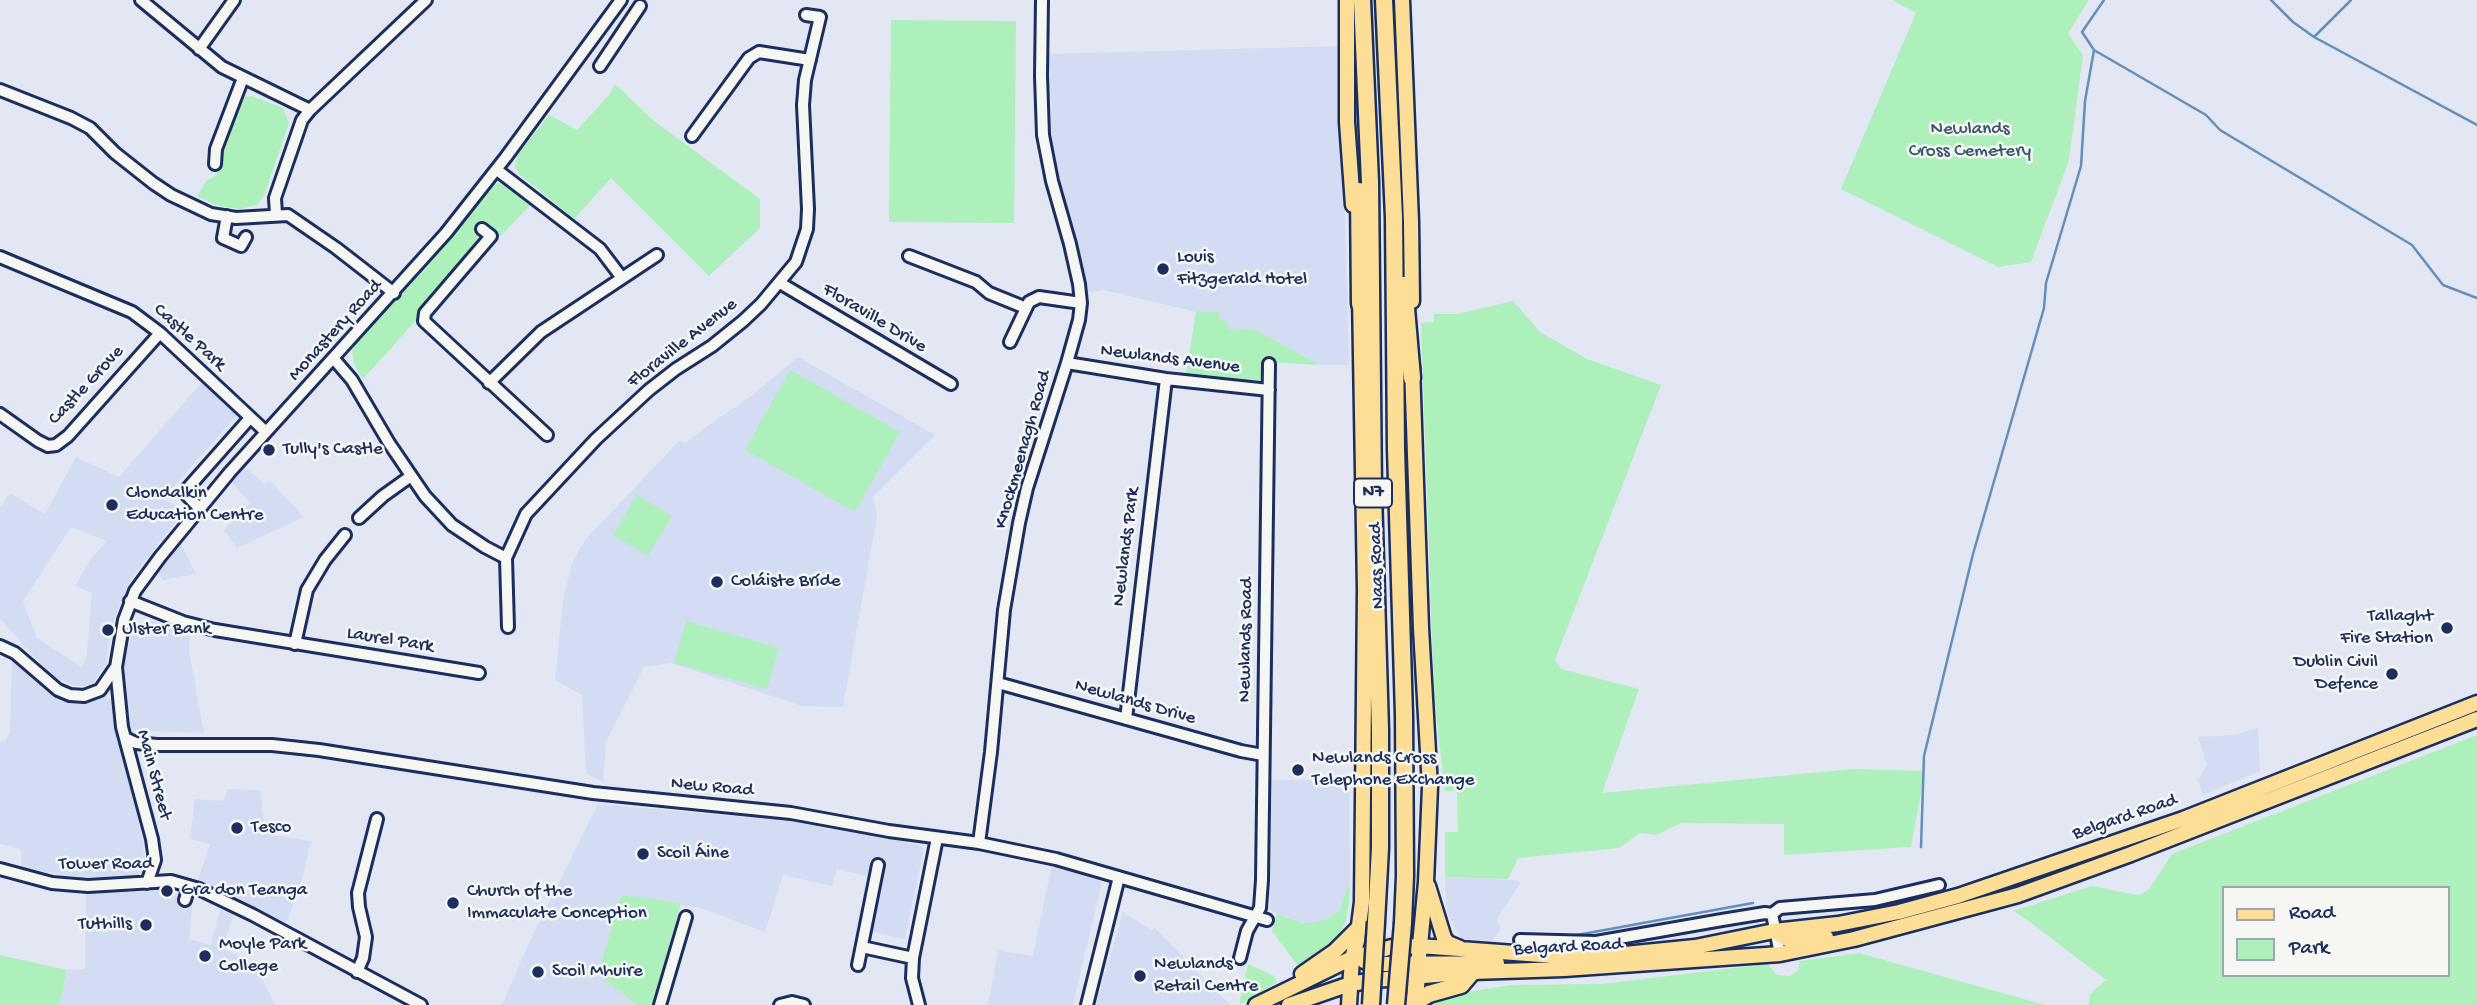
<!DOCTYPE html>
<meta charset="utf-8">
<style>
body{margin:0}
#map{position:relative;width:2477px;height:1005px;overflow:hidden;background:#e2e7f3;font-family:"Gochi Hand",sans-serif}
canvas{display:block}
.legend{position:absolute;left:2222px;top:886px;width:228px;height:91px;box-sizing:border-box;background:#f6f6f2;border:2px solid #9ea6b7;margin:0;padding:9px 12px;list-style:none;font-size:21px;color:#1b2f5e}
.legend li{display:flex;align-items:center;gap:14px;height:35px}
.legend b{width:35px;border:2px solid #9ea6b7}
</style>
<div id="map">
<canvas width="2477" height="1005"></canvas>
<ul class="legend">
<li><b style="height:9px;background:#fdde96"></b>Road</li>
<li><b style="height:19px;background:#adf0bb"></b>Park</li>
</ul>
</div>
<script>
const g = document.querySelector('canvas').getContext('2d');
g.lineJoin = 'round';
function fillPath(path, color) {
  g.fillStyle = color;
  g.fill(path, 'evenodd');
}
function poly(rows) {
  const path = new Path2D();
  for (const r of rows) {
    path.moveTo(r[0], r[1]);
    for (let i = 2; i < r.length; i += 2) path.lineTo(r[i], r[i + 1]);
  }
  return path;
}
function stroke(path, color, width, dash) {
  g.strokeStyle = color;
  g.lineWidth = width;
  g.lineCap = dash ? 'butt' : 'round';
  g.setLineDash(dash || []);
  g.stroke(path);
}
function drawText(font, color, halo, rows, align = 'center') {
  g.font = font + ' "Gochi Hand",sans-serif';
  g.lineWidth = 5;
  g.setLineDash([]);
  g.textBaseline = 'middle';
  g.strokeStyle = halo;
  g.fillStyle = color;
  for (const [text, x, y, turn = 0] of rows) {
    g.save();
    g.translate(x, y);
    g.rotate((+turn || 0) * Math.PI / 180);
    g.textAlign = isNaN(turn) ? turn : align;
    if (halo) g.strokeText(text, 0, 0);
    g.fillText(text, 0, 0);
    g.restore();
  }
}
fillPath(poly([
 [1340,46,1349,365,1320,365,1256,330,1228,329,1219,321,1218,312,1196,312,1104,290,1087,293,1080,254,1049,141,1048,54],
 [798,357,935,435,873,497,877,516,843,707,802,706,671,663,644,667,606,742,603,782,586,773,582,695,555,680,563,601,572,563,585,540,679,441,686,443,703,429,750,397],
 [202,382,237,415,163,499,184,510,131,579,114,619,105,665,91,686,75,686,52,676,0,619,0,507,10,493,45,514,76,457,119,477],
 [71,527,107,541,92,557,75,586,92,593,87,654,82,667,37,638,23,601],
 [244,466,264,484,269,480,304,517,237,548,224,530,251,503,230,481],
 [180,542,196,574,163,580,158,574],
 [151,620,190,635,189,651,204,733,131,730,122,683,124,657,134,630],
 [12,660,57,696,77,702,100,694,111,699,143,843,145,868,137,877,79,877,21,868,21,849,0,844,0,741,5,740,10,732],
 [2258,728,2260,771,2203,795,2198,781,2207,764,2198,737,2234,735],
 [1271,780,1349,780,1350,887,1347,887,1340,910,1327,919,1310,923,1303,923,1273,912,1270,909],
 [228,789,260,790,265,834,311,841,299,891,286,923,198,880,210,844,190,839,195,799,223,801],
 [598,804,812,823,919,845,924,848,905,939,869,931,871,877,837,869,832,886,783,875,765,932,701,908,621,895,598,974,637,1005,502,1005,530,941],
 [1052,865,1099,879,1101,885,1073,1005,988,1005,998,950,1033,956],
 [1445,877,1515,880,1521,883,1497,918,1501,930,1491,942,1464,941,1458,934,1447,912],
 [161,890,193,898,189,939,211,945,220,910,233,915,223,949,255,963,275,1005,59,1005,67,970,85,969,86,893],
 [1123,912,1152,931,1154,927,1230,1005,1096,1005]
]), '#d4dcf3');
fillPath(poly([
 [1892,0,2089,0,2068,33,2083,55,2069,160,2031,262,1998,267,1841,189,1916,13],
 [891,20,1016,21,1014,223,889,222],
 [615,84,654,121,760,199,760,228,709,276,611,178,574,219,519,174,515,166,517,155,549,115,577,130,609,95],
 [252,96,283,108,289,123,264,196,257,205,239,209,216,205,197,196,207,180,216,176,222,160,219,154,240,102,245,97],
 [500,183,507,185,532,203,501,236,487,226,478,236,482,240,420,316,363,379,354,364,352,348,435,256,494,185],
 [1513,301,1540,332,1587,359,1661,385,1555,660,1561,669,1639,689,1602,793,1853,769,1925,771,1911,847,1784,855,1784,824,1681,823,1656,835,1640,833,1619,848,1518,858,1508,879,1445,877,1445,832,1458,832,1457,791,1445,791,1434,696,1421,323,1434,322,1434,314,1458,314],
 [1196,312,1219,312,1220,320,1228,321,1228,329,1256,330,1320,365,1265,362,1261,380,1251,384,1186,374],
 [790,370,900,432,855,512,745,450],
 [637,495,672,516,648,556,613,535],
 [686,621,779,648,767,689,674,663],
 [2477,735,2477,1005,2089,1005,2090,994,2106,980,2030,922,2013,911,2092,886,2136,895,2142,894,2149,889,2172,854],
 [2223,888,2447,888,2447,975,2223,975],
 [1347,887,1350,887,1349,902,1346,921,1339,936,1325,950,1298,966,1272,931,1277,914,1303,923,1310,923,1327,919,1340,910],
 [621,895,681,903,652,1005,637,1005,598,974],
 [1859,953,2045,1005,1430,1005,1461,993,1511,985,1602,984,1768,964,1777,975,1790,976,1798,970,1800,961],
 [0,955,67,970,59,1005,0,1005],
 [1248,964,1274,976,1277,982,1239,1005]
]), '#adf0bb');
stroke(poly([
 [2104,0,2082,32,2094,50,2206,115,2220,130,2412,245,2443,285,2477,298],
 [2271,0,2293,22,2314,37,2351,0],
 [2314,37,2477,125],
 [1921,847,1924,756,1973,554,2044,308,2046,283,2081,166,2085,101,2094,50],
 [1577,935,1753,903]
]), '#658eb9', 2.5);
const minor = poly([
 [141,0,222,67,310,110],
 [199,49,234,0],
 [600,66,640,6],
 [0,90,71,118,90,128,115,153,153,183,171,195,211,214,236,218,288,215,336,248,394,293],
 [692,136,749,58,759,52,810,60],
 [215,164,216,149,243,78],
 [497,170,600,249,622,278],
 [276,214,275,198,302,120,310,110,426,0],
 [227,216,223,238,241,246,246,237],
 [482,229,491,236,425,313,424,321,547,435],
 [909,256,976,282,989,293,1026,308],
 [0,257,132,312,160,333,266,432],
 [780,283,951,384],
 [1010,342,1029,302,1039,297,1081,303],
 [334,359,352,380,389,443,425,496,452,525,485,547,506,558],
 [1067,363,1166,379,1269,390],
 [489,383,541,332,657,255],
 [0,414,38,441,48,446,56,445,68,436,160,333],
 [199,508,186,494,187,489,250,418],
 [359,518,383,496,411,476],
 [130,601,183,622,215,630,479,673],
 [508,627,506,558,526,514,596,439,649,390,676,369,712,346,743,321,761,304,796,262,807,229,808,209,803,105,805,80,820,17,806,15],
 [295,644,307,590,325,560,345,535],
 [0,646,15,653,58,690,70,695,84,696,100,690,115,668],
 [998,683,1241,751,1263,755],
 [1126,719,1166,379],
 [125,738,136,743,157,745,272,745,319,750,593,793,791,813,889,831,979,843,1056,859,1267,920],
 [979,843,991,752,1004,610,1019,523,1027,488,1067,363,1079,320,1081,303,1079,284,1070,244,1052,181,1043,135,1041,76,1042,0],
 [0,869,52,883,88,886,171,881,199,889,253,915,421,1005],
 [147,883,155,860,152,839,122,727,116,667,124,620,135,591,160,557,230,472,446,233,506,157,621,0],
 [185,900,189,886],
 [1520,940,1596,942,1722,920,1765,913,1772,914],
 [862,947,913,958],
 [1780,954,1772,914,1780,908,1875,900,1939,885],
 [1240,958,1247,931,1260,908,1262,880,1269,364],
 [858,965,878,865],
 [357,972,363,958,366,937,359,907,358,893,377,819],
 [660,1005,686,917],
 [780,1005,792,1002,804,1005],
 [919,1005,912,978,913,958,937,838],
 [1087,1005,1119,877]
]);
const major = poly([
 [1347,0,1347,122,1353,205],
 [1402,0,1411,222,1412,301],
 [1412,367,1421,628,1430,787,1426,882,1417,977],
 [1428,886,1444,938,1448,943,1460,948],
 [1774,931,1789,940,1826,937],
 [1364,961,1375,964,1497,963],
 [1302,974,1335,951,1359,927],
 [1256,1005,1352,958,1392,947,1419,946,1555,956,1605,956,1695,947,1774,931,1838,924,1899,912,1958,896,2183,819,2477,703],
 [1289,1005,1350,984,1375,980,1472,972,1564,969,1780,954,1854,939,2018,895,2131,854,2477,719],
 [1349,1005,1352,958,1357,941,1362,902,1365,590,1360,295]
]);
const highway = poly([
 [1362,0,1370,182,1373,492,1380,730,1380,848,1376,922],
 [1384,0,1394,217,1396,449,1404,715,1405,876,1403,923],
 [1359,191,1360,304],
 [1404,285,1412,378],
 [1414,1003,1429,994,1461,985,1472,972],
 [1414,1005,1417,977]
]);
stroke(minor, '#1b2f5e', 16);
stroke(major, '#1b2f5e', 19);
stroke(highway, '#1b2f5e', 21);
stroke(minor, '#f6f6f2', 10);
stroke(major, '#fdde96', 14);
stroke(highway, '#fdde96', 16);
const highwayBridge = poly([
 [1371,1005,1376,922],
 [1396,1005,1403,923]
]);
stroke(highwayBridge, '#1b2f5e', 21, []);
stroke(highwayBridge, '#fdde96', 16);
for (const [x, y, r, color] of [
 [1163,269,7,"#1b2f5e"],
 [269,450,7,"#1b2f5e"],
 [112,505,7,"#1b2f5e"],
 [717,582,7,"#1b2f5e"],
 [2447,628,7,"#1b2f5e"],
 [108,630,7,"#1b2f5e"],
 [2392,674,7,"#1b2f5e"],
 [1298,770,7,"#1b2f5e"],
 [237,828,7,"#1b2f5e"],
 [643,854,7,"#1b2f5e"],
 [167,891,7,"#1b2f5e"],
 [453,903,7,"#1b2f5e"],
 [146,925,7,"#1b2f5e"],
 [205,956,7,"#1b2f5e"],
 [538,972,7,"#1b2f5e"],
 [1140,976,7,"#1b2f5e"]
]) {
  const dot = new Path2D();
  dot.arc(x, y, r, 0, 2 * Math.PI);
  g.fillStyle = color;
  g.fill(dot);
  stroke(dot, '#f6f6f2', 2.5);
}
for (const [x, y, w] of [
 [1373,493,38]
]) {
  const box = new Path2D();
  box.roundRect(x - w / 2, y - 14.5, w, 29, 5);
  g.fillStyle = '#f6f6f2';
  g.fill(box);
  stroke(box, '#1b2f5e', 2);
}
drawText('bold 18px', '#1b2f5e', null, [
 ["N7",1373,493]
]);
drawText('19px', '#385671', '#f6f6f2', [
 ["Newlands",1970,130],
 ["Cross Cemetery",1970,152]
]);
drawText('19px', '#1b2f5e', '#f6f6f2', [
 ["Louis",1177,258],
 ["Fitzgerald Hotel",1177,280],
 ["Tully's Castle",283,450],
 ["Clondalkin",126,494],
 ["Education Centre",126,516],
 ["Coláiste Bríde",731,582],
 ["Tallaght",2433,617,"right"],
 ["Fire Station",2433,639,"right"],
 ["Ulster Bank",122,630],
 ["Dublin Civil",2378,663,"right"],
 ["Defence",2378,685,"right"],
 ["Newlands Cross",1312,759],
 ["Telephone Exchange",1312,781],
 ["Tesco",251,828],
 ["Scoil Áine",657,854],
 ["Gra don Teanga",181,891],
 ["Church of the",467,892],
 ["Immaculate Conception",467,914],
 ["Tuthills",132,925,"right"],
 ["Moyle Park",219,945],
 ["College",219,967],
 ["Newlands",1154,965],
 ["Retail Centre",1154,987],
 ["Scoil Mhuire",552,972]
], 'left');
drawText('19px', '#1b2f5e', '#f6f6f2', [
 ["Floraville Drive",874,319,31],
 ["Monastery Road",336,331,-48],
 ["Castle Park",189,338,42],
 ["Floraville Avenue",683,344,-38],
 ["Newlands Avenue",1170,360,7],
 ["Castle Grove",87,386,-47],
 ["Knockmeenagh Road",1024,450,-74],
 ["Newlands Park",1127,547,-83],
 ["Naas Road",1378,566,-92],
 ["Newlands Road",1247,640,-89],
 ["Laurel Park",390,641,9],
 ["Newlands Drive",1135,703,16],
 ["Main Street",153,775,75],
 ["New Road",712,788,5],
 ["Belgard Road",2125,818,-19],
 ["Tower Road",106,865],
 ["Belgard Road",1568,948,-3]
]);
</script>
